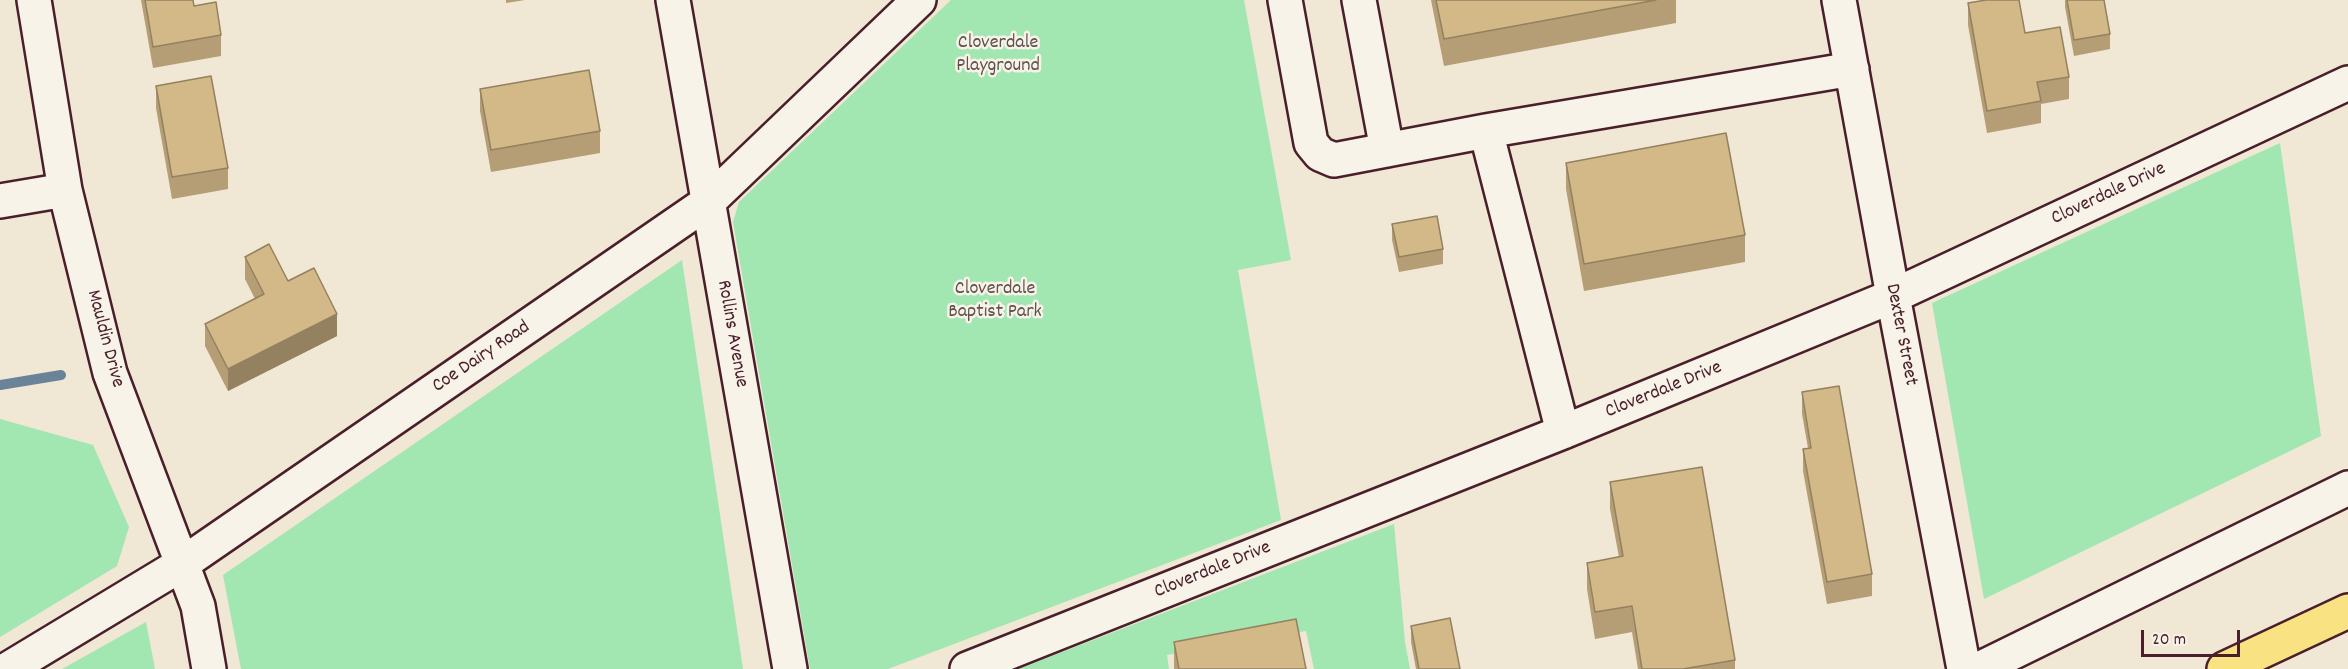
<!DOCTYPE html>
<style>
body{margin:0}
#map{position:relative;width:2348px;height:669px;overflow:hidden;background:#f0e7d5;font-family:Dekko,sans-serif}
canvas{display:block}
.scale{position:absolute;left:2141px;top:630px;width:99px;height:27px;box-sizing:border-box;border:3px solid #4a1f2b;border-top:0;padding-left:8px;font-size:18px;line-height:21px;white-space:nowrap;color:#4a1f2b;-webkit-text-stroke:4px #f7f3e8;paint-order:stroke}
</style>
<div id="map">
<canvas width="2348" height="669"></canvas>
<div class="scale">20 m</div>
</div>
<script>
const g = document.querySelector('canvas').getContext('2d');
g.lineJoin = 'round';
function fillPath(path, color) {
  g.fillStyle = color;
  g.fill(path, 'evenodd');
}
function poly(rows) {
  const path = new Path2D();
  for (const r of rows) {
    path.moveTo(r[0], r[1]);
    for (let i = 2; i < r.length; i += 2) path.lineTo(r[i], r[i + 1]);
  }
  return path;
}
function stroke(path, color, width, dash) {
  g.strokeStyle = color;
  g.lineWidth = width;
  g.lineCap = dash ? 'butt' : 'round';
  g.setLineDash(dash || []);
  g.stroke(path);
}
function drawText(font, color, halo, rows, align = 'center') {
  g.font = font + ' Dekko,sans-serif';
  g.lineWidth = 5;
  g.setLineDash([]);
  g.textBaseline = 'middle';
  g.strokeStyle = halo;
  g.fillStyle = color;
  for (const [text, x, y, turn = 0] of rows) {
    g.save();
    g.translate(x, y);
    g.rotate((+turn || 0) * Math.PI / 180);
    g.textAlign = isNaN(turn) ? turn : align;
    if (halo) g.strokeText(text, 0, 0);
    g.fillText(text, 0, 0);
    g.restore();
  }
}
fillPath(poly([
 [951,0,1244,0,1291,260,1238,270,1281,520,888,669,810,669,733,222,739,202],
 [2280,143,2321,436,1984,599,1932,303],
 [682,260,743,669,241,669,223,575],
 [0,419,93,445,129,527,117,566,0,637],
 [1394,524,1405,642,1410,669,1314,669,1306,631,1167,655,1169,669,1018,669],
 [146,622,155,669,62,669]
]), '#a2e6b1');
stroke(poly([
 [0,385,61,375]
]), '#6a8398', 10);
const minor = poly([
 [34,0,65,190,110,373,198,606,209,669],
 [673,0,790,669],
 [1285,0,1311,143,1320,154,1334,160,1486,131,1852,69],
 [1359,0,1387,150],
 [1839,0,1893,296,1964,669],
 [1486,131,1563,432],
 [0,201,65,190],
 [8,669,182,564,708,202,919,0],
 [967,669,1563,432,1893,296,2348,83],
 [1979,669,2348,488]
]);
const highway = poly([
 [2224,669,2348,611]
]);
stroke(minor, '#4a1f2b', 38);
stroke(highway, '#4a1f2b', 38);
stroke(minor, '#f7f3e8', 33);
stroke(highway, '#f8e281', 33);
fillPath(poly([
 [141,0,193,0,194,6,221,35,221,56,153,68],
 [506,0,525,0,506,3],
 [1431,0,1676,0,1676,23,1444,66],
 [2065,0,2104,0,2110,34,2110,49,2074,56,2065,7],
 [1968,3,2025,33,2069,77,2069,99,2041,104,2041,123,1987,133,1968,25],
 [156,86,228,168,228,189,172,199,156,108],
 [480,89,600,131,600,153,491,172,480,111],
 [1566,163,1745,235,1745,262,1584,291,1566,189],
 [1392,224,1443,249,1443,264,1399,272,1392,240],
 [245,257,288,281,337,336,228,391,205,346,205,324,255,299,245,279],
 [1802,392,1872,574,1872,596,1827,604,1803,471,1803,449,1808,448,1802,414],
 [1610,482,1735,660,1735,669,1638,669,1632,632,1595,639,1587,589,1587,563,1619,557,1610,509],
 [1411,626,1460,669,1416,669,1411,642],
 [1174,642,1306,669,1174,669]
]), '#b59e75');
fillPath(poly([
 [337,314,337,336,228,391,228,369]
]), '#94815f');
const building = poly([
 [145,0,193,0,194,6,216,2,221,35,153,47,145,0],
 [1436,0,1656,0,1444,39,1436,0],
 [1986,0,2019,0,2025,33,2060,27,2069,77,2037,82,2041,101,1987,111,1968,3,1986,0],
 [2067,0,2104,0,2110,34,2074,40,2067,0],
 [589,70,600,131,491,150,480,89,589,70],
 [211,76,228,168,172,177,156,86,211,76],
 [1726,133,1745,235,1584,264,1566,163,1726,133],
 [1437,216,1443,249,1399,257,1392,224,1437,216],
 [269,244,288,281,314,268,337,314,228,369,205,324,264,294,245,257,269,244],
 [1839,386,1872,574,1827,582,1803,449,1811,448,1802,392,1839,386],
 [1702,467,1735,660,1683,669,1642,669,1632,606,1595,612,1587,563,1623,556,1610,482,1702,467],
 [1450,618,1460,669,1419,669,1411,626,1450,618],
 [1296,619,1306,669,1179,669,1174,642,1296,619]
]);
fillPath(building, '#d3b888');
stroke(building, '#94815f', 1.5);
drawText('20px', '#60514c', '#f7f3e8', [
 ["Cloverdale",998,44],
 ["Playground",998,67],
 ["Cloverdale",995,290],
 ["Baptist Park",995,313]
]);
drawText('20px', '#4a1f2b', '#f7f3e8', [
 ["Cloverdale Drive",2109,195,-25],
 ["Rollins Avenue",731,334,80],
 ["Dexter Street",1900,335,79],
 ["Mauldin Drive",104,339,75],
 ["Coe Dairy Road",482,358,-34],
 ["Cloverdale Drive",1664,391,-22],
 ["Cloverdale Drive",1213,571,-22]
]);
</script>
